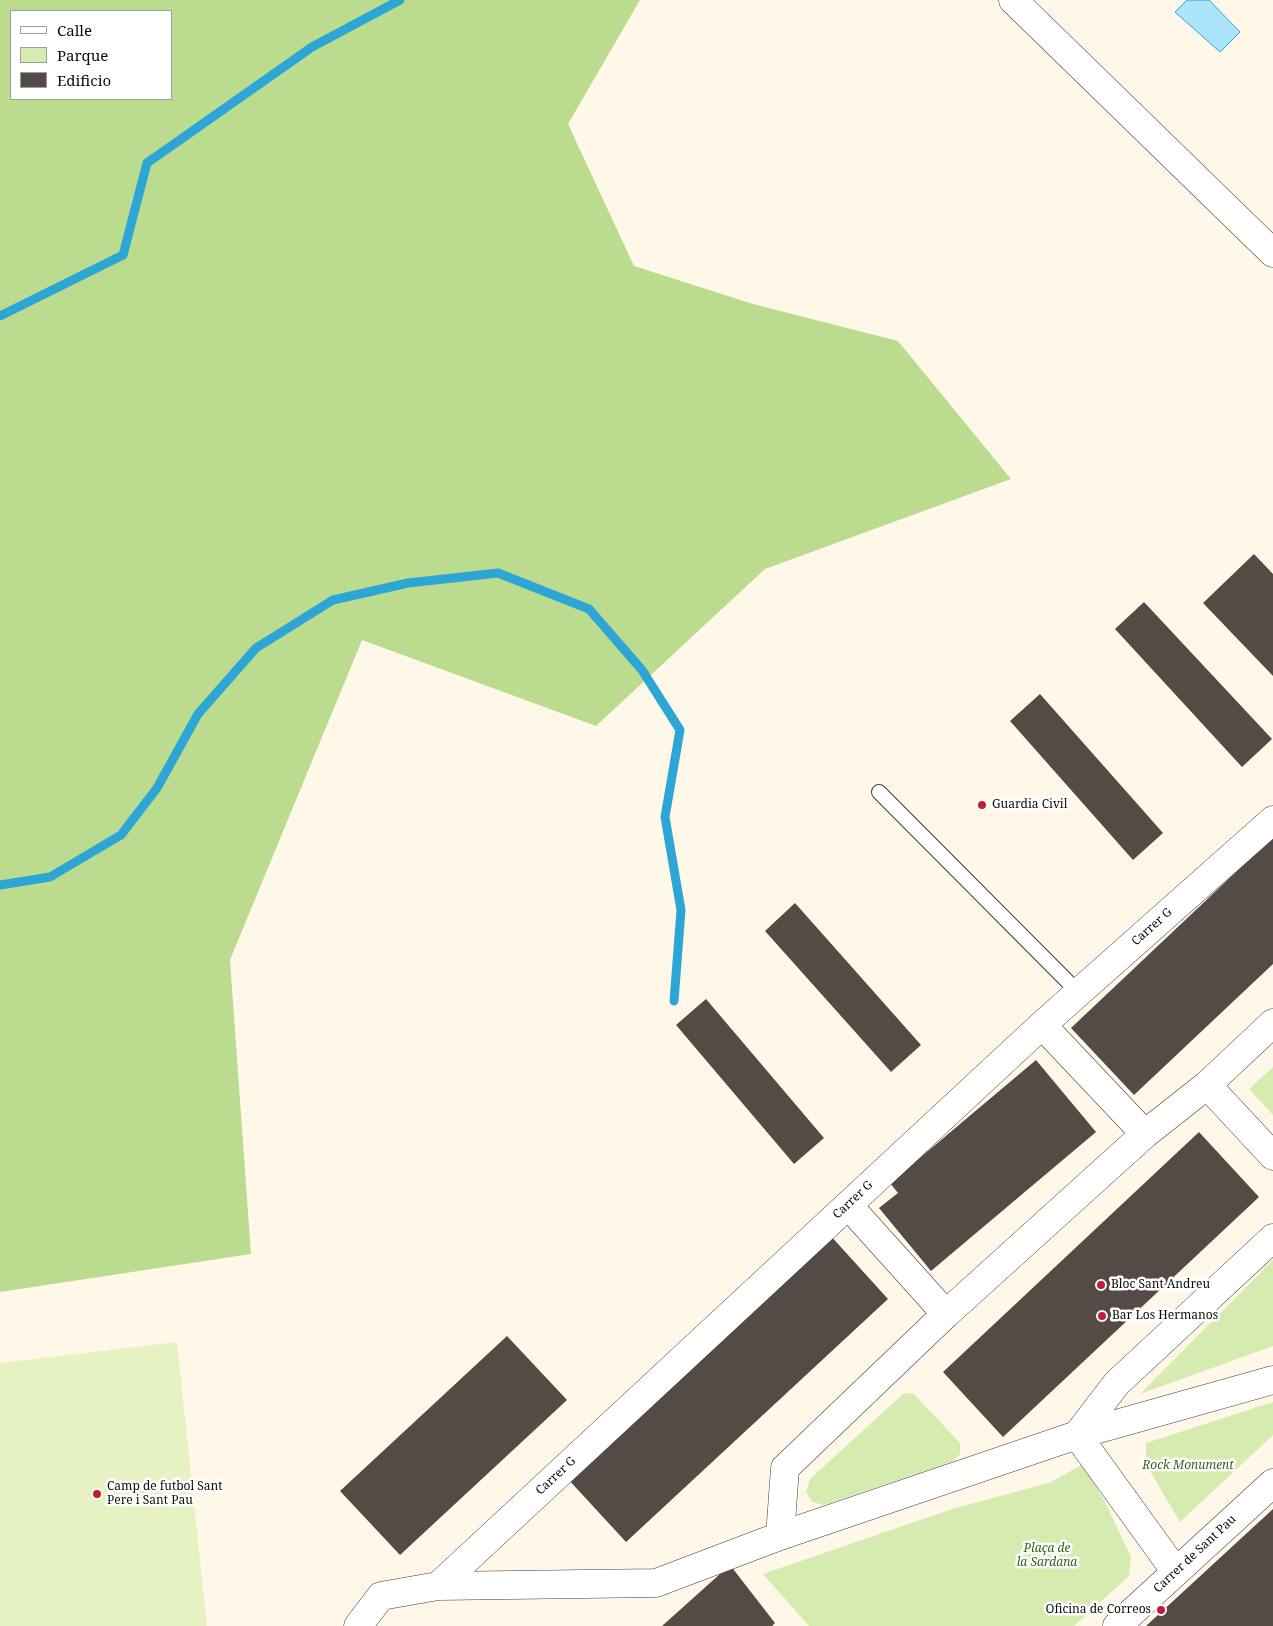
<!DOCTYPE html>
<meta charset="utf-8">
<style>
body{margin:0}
#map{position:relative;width:1273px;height:1626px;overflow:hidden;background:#fff8e8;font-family:"Noto Serif",serif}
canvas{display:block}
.legend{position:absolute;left:10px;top:10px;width:162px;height:90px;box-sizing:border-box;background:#fff;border:1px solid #9d9d9d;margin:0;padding:6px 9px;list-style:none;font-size:15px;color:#0b0b0b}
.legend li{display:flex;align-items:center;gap:10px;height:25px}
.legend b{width:25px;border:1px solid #9d9d9d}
</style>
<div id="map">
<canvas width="1273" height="1626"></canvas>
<ul class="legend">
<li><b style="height:6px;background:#fff"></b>Calle</li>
<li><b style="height:14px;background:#d6ebb0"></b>Parque</li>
<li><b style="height:14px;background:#544a46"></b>Edificio</li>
</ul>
</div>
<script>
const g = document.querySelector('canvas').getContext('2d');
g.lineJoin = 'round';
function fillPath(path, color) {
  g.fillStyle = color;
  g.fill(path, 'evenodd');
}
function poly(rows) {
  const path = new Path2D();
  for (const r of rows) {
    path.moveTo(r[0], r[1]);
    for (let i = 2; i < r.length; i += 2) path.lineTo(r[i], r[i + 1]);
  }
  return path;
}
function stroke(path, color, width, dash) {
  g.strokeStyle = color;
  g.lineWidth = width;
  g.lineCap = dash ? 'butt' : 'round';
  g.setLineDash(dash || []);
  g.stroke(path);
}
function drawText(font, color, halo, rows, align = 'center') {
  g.font = font + ' "Noto Serif",serif';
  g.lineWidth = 5;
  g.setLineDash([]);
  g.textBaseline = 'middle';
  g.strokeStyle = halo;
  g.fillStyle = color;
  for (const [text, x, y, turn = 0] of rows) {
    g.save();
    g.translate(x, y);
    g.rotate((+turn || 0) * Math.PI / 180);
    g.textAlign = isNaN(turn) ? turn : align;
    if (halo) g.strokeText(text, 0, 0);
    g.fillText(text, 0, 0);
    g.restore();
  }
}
fillPath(poly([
 [1273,1067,1273,1115,1249,1089],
 [1273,1260,1273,1346,1140,1394],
 [904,1393,914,1394,960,1443,960,1454,952,1462,824,1505,812,1502,806,1492,810,1479],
 [1273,1402,1273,1435,1180,1522,1150,1471,1146,1455,1146,1443],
 [1083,1464,1106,1504,1131,1557,1129,1576,1074,1626,809,1626,763,1574,955,1508,1049,1483]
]), '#d6ebb0');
fillPath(poly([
 [0,0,640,0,568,124,634,266,753,304,898,341,1011,479,765,569,596,726,362,640,230,960,251,1254,0,1292],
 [11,11,171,11,171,99,11,99]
]), '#bbdc8f');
fillPath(poly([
 [177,1342,207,1626,0,1626,0,1363]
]), '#e7f2c3');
const water = poly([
 [1187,0,1209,0,1240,32,1220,52,1175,12,1187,0]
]);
fillPath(water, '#aae5fa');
stroke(water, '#2da6d5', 1);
stroke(poly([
 [0,316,123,255,147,163,312,47,400,0],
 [0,885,50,877,121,835,157,788,198,714,256,648,333,600,408,583,498,573,589,609,642,670,680,730,665,817,681,910,674,1001]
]), '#2da6d5', 9);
fillPath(poly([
 [1254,554,1273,574,1273,676,1203,603],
 [1144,602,1272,739,1242,767,1115,629],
 [1040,694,1163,833,1133,860,1010,721],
 [1273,837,1273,964,1134,1095,1071,1028],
 [795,903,921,1045,891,1072,765,931],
 [706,999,824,1138,794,1164,676,1025],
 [1036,1060,1096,1132,931,1271,879,1208,898,1193,890,1183],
 [1199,1132,1259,1197,1003,1437,943,1372],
 [829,1234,888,1299,626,1542,567,1478],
 [507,1336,567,1400,400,1555,340,1491],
 [1273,1509,1273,1626,1146,1626],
 [730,1565,775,1623,772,1626,662,1626]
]), '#544a46');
const service = poly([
 [879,792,1078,992]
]);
const minor = poly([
 [1042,1025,1145,1134],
 [1207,1085,1273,1156],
 [848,1205,946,1314],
 [780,1536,785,1468,946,1314,1145,1134,1207,1085,1273,1023],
 [1176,1572,1077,1435,1117,1383,1273,1238],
 [438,1586,1042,1025,1273,820],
 [358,1626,381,1596,438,1586,656,1583,780,1536,1077,1435,1273,1380],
 [1117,1626,1273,1483]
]);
const tertiary = poly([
 [1013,0,1273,253]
]);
stroke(service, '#3e3e3e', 16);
stroke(minor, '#3e3e3e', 29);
stroke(tertiary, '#3e3e3e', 29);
stroke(service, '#fff', 14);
stroke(minor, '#fff', 28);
stroke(tertiary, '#fff', 28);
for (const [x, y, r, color] of [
 [982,805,5,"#c11c38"],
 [1101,1285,5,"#c11c38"],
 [1102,1316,5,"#c11c38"],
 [97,1494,5,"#c11c38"],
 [1161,1610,5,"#c11c38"]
]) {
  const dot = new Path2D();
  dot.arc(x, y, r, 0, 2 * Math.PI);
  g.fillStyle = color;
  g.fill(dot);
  stroke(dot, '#fff', 2);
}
drawText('12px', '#0b0b0b', '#fff', [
 ["Guardia Civil",992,805],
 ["Bloc Sant Andreu",1111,1285],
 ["Bar Los Hermanos",1112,1316],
 ["Camp de futbol Sant",107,1487],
 ["Pere i Sant Pau",107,1501],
 ["Oficina de Correos",1151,1610,"right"]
], 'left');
drawText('12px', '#0b0b0b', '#fff', [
 ["Carrer G",1152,927,-42],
 ["Carrer G",853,1200,-43],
 ["Carrer G",556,1476,-43],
 ["Carrer de Sant Pau",1195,1554,-43]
]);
drawText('italic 12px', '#316518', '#fff', [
 ["Rock Monument",1188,1466],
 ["Plaça de",1047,1549],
 ["la Sardana",1047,1563]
]);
</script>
